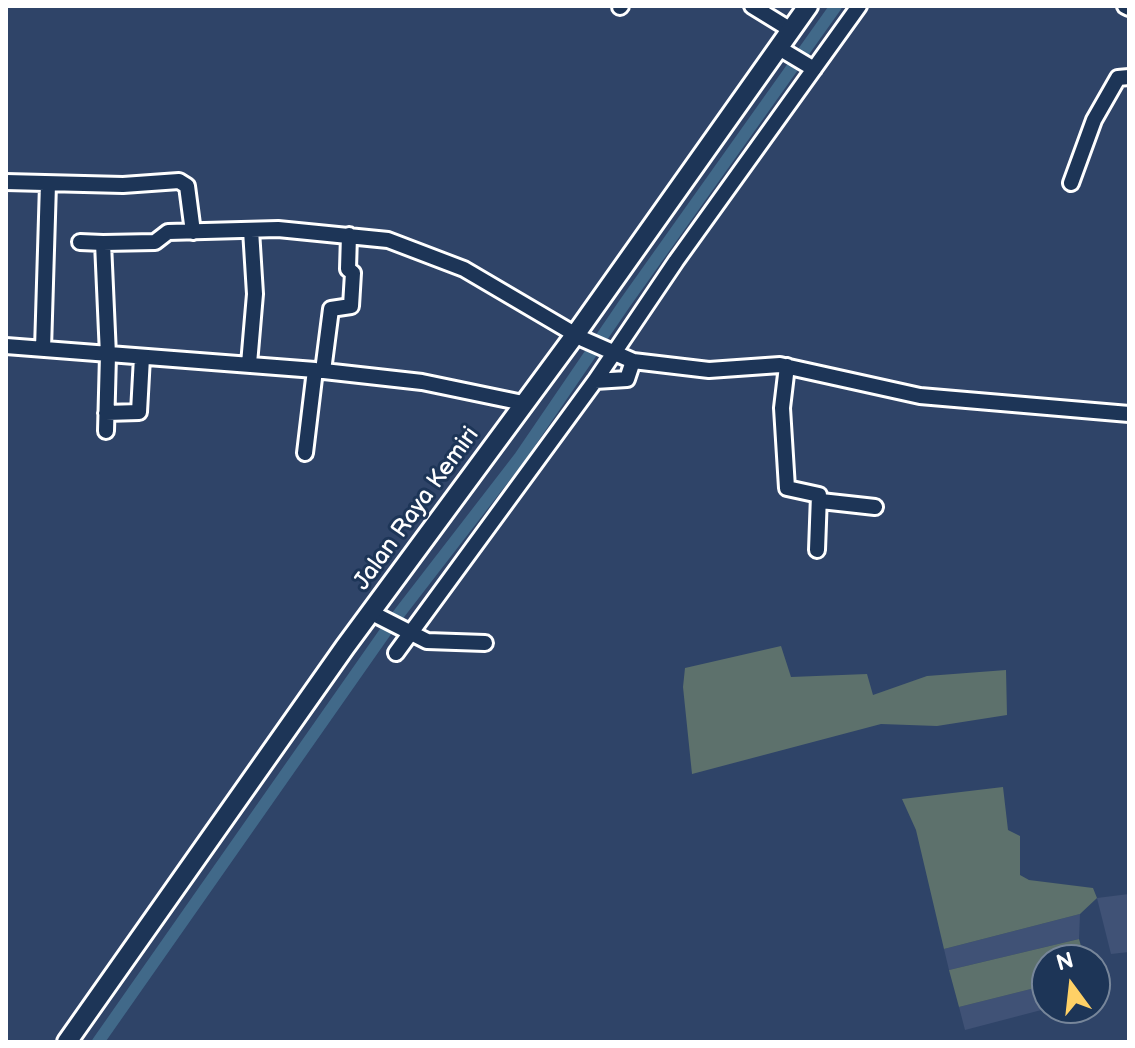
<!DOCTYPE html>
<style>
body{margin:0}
#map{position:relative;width:1135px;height:1048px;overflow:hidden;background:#2f4468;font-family:"Balsamiq Sans",sans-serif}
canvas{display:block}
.frame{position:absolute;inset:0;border:8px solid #fff;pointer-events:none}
.north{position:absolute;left:1031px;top:944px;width:80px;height:80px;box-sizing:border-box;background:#1d3557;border:2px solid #77869a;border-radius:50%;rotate:345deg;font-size:22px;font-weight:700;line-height:32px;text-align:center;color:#fff}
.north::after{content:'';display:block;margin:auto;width:28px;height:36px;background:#ffd166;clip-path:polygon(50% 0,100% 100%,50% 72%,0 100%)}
</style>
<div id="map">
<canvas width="1135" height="1048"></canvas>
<div class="frame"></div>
<div class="north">N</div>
</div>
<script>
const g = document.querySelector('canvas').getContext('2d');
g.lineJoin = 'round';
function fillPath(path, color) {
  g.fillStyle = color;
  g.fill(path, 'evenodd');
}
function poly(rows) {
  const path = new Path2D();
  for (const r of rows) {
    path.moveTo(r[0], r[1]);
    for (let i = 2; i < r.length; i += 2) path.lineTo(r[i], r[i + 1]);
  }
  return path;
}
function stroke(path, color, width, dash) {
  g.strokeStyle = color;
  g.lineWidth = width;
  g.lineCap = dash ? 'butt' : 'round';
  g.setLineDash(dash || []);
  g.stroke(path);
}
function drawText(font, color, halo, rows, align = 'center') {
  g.font = font + ' "Balsamiq Sans",sans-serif';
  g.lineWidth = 6;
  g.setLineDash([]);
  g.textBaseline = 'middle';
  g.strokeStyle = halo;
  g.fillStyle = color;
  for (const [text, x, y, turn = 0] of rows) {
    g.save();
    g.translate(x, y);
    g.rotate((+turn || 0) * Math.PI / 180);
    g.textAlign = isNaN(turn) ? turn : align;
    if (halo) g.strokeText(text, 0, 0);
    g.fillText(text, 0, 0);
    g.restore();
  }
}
fillPath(poly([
 [1129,894,1129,952,1111,954,1097,898],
 [1080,914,1079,939,949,970,944,949],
 [1047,985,1049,1008,965,1030,959,1007]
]), '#405276');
fillPath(poly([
 [781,646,791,677,867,674,873,695,927,676,1006,670,1007,715,937,726,881,724,692,774,683,687,685,668],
 [1003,787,1008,830,1020,836,1020,875,1029,880,1093,888,1097,898,1080,914,944,949,916,830,902,799],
 [1079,939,1085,960,1047,960,1047,985,959,1007,949,970]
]), '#5d716c');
stroke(poly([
 [98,1042,388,628,520,457,625,303,836,6]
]), '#416989', 12);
const minor = poly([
 [752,6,791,30],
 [1125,6,1129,8],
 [620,7,621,6],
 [779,48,814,69],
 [6,182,123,185,179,181,187,186,193,232],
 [1071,183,1094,120,1118,78,1129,77],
 [80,242,103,243],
 [6,346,315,370,422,382,523,403],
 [43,349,48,184],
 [249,364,255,294,251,230],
 [787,366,782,408,787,488,819,495,817,550],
 [323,371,331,309,351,306,353,273,348,269,349,235],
 [595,381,627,379,633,361],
 [106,413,139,412,142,357],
 [106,431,108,355,103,243,155,242,168,232,278,229,388,240,464,269,583,339,633,361,709,370,780,365,920,396,1129,414],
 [305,453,315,370],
 [821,501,875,507],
 [372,613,427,641,485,643],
 [396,653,595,381,676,261,859,6]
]);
const secondary = poly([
 [67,1042,345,647,575,335,808,6]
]);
stroke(minor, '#fff', 20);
stroke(secondary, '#fff', 24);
stroke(minor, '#1d3557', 14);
stroke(secondary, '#1d3557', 18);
drawText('24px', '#fff', '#1d3557', [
 ["Jalan Raya Kemiri",417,509,-54]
]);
</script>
